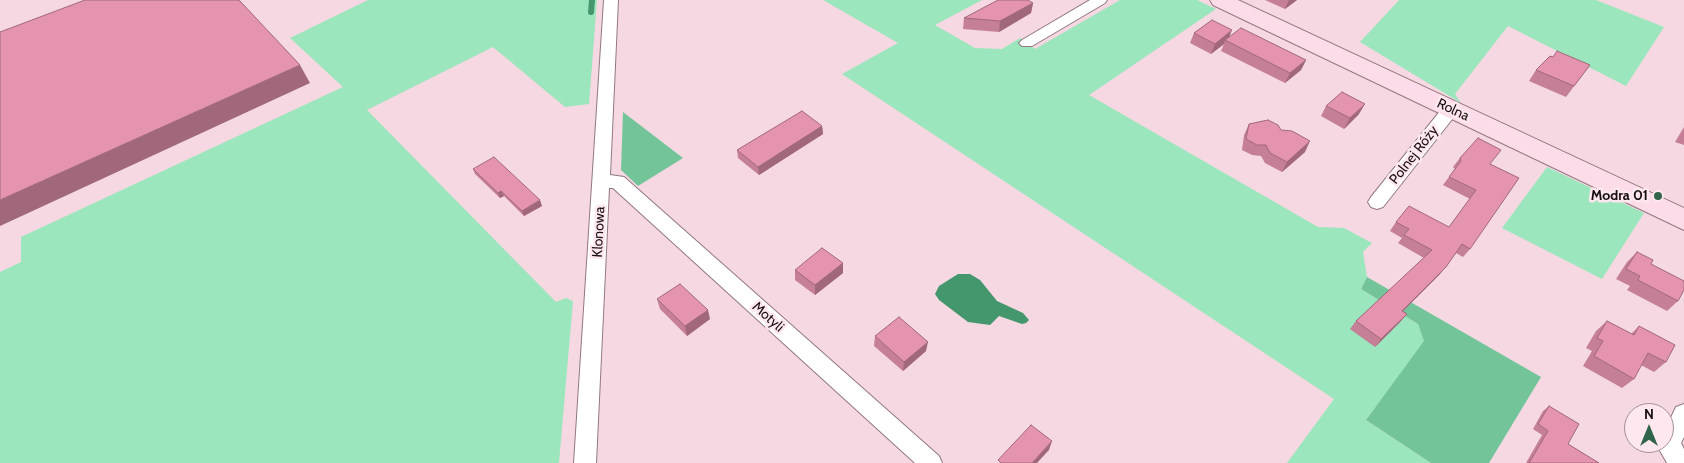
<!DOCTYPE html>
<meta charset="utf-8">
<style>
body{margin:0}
#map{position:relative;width:1684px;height:463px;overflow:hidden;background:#f5d8e1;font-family:Cabin,sans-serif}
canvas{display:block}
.north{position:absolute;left:1624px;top:403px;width:50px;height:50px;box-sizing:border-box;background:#fee7ee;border:1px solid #a29196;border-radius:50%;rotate:0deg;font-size:14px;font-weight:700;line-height:20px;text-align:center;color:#180f12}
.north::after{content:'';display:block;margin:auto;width:18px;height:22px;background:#30644a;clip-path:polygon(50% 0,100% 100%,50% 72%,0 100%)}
</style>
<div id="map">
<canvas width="1684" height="463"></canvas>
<div class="north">N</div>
</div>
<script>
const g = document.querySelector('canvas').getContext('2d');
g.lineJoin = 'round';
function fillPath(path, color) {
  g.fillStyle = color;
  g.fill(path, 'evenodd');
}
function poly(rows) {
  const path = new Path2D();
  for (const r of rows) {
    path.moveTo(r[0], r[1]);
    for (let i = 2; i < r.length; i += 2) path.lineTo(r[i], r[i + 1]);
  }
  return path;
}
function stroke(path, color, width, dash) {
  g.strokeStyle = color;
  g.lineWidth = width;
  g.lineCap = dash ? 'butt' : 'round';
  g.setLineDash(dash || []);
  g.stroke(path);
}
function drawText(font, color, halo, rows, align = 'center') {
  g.font = font + ' Cabin,sans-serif';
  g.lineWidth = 5;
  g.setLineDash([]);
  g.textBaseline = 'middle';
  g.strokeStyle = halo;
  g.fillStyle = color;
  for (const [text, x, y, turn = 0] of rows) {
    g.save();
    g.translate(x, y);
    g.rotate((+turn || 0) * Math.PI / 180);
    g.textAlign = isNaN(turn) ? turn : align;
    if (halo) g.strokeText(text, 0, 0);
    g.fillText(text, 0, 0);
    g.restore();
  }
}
fillPath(poly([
 [368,0,597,0,589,104,565,107,493,47,367,110,556,302,566,298,573,301,559,463,0,463,0,272,21,262,21,237,343,87,290,38],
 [823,0,982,0,935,25,975,48,1002,49,1020,38,1035,49,1120,0,1197,0,1216,9,1089,95,1318,227,1344,228,1372,243,1363,252,1367,277,1361,289,1418,324,1425,341,1366,420,1431,463,1287,463,1334,399,842,74,898,43],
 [1399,0,1596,0,1664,27,1626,86,1508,26,1455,94,1461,103,1360,42],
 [1547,167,1644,213,1602,279,1502,228]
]), '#9ce6bd');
fillPath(poly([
 [623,112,683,158,638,186,621,170],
 [1367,277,1541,377,1489,463,1431,463,1366,420,1424,341,1418,324,1361,289]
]), '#73c599');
fillPath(poly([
 [958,274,970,274,980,280,997,301,1023,313,1029,320,1026,323,1022,324,999,316,990,325,968,322,939,300,935,294,939,286]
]), '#44966d');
stroke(poly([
 [591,12,592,0]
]), '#44966d', 6);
const street = poly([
 [604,0,618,0,610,175,624,177,939,456,942,463,915,463,613,188,609,188,596,463,574,463,604,0],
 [1090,0,1107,0,1105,3,1032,46,1022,46,1019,43,1022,40,1090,0],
 [1451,103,1457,105,1459,109,1457,113,1383,207,1377,209,1371,207,1368,202,1371,197,1445,105,1451,103],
 [1684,404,1684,437,1681,443,1684,449,1684,463,1667,463,1659,449,1659,443,1664,443,1664,432,1676,407,1684,404]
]);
const secondary = poly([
 [1210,0,1238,0,1684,208,1684,230,1213,5,1210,0]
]);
stroke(street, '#927880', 2);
stroke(secondary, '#927880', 2);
fillPath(street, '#fff');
fillPath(secondary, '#fcdce8');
fillPath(poly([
 [1265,0,1297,0,1285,9],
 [1033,3,1031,13,999,32,963,29,964,18],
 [1194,33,1229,37,1306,60,1301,70,1285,83,1221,51,1224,44,1211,54,1190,43],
 [1590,65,1566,97,1529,81,1536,70],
 [1326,106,1359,114,1344,129,1321,116],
 [1249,124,1281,130,1305,152,1282,172,1265,163,1261,156,1252,155,1242,150,1244,135],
 [822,126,823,134,759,175,738,158,737,150],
 [1684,127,1684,145,1675,142],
 [1460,158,1490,164,1470,249,1463,257,1456,253,1439,275,1403,311,1407,314,1400,322,1375,347,1350,329,1356,321,1424,258,1398,243,1402,238,1390,231,1396,222,1449,227,1470,199,1443,185,1455,169,1453,167],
 [473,169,542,206,524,216,504,196,500,198,475,174],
 [1637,252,1651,264,1678,301,1667,311,1627,290,1630,286,1616,279,1627,262],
 [843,263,843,273,815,295,795,280,795,270],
 [657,299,710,319,687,336,660,309],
 [1607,321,1631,334,1639,326,1666,362,1654,372,1641,365,1634,379,1622,388,1583,366,1592,351,1586,348,1596,331],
 [875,336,926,351,903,371,874,346],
 [1549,406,1568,444,1599,463,1526,463,1542,435,1533,429,1543,411]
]), '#c57f96');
fillPath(poly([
 [1289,0,1297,0,1285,9],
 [1033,3,1031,13,999,32,1000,21],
 [1232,30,1228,40,1225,40,1224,44,1211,54,1215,44],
 [1306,60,1301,70,1285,83,1290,73],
 [300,65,310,83,0,226,0,200],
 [1365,104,1359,114,1344,129,1350,118],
 [822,126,823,134,759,175,758,167],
 [1310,141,1305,152,1282,172,1287,162],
 [501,191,504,196,500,198,498,193],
 [540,200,542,206,524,216,522,211],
 [843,263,843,273,815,295,815,285],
 [1446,267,1439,275,1395,319,1402,311],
 [708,310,710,319,687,336,685,326],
 [1407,314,1400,322,1375,347,1381,339],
 [928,342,926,351,903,371,904,362],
 [1052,441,1049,450,1037,463,1032,463]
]), '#a0687a');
const building = poly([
 [85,0,239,0,300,65,0,200,0,32,85,0],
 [998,0,1028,0,1033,3,1000,21,964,18,998,0],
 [1212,20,1232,30,1215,44,1194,33,1212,20],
 [1241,28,1306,60,1290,73,1225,40,1241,28],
 [1557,51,1590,65,1574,86,1536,70,1550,56,1553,57,1557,51],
 [1342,92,1365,104,1350,118,1326,106,1342,92],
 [802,111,822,126,758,167,737,150,802,111],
 [1268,120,1278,125,1281,130,1292,131,1310,141,1287,162,1270,153,1266,145,1257,145,1246,139,1249,124,1268,120],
 [1478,138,1501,150,1490,164,1519,178,1470,249,1462,244,1446,267,1402,311,1407,314,1381,339,1356,321,1432,250,1404,235,1409,229,1396,222,1409,206,1449,227,1476,190,1449,177,1461,161,1460,158,1478,138],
 [494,157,540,200,522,211,501,191,498,193,473,169,494,157],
 [822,248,843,263,815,285,795,270,822,248],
 [1637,252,1653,260,1651,264,1684,281,1684,290,1678,301,1638,280,1640,276,1626,269,1637,252],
 [680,284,708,310,685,326,657,299,680,284],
 [899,317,928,342,904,362,875,336,899,317],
 [1607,321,1634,335,1639,326,1675,345,1666,362,1648,353,1634,379,1594,356,1603,341,1597,338,1607,321],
 [1549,406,1579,424,1568,444,1599,463,1529,463,1548,431,1538,424,1549,406],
 [1031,425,1052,441,1032,463,1001,463,998,460,1031,425]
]);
fillPath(building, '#e594af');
stroke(building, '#a0687a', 1);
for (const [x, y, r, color] of [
 [1658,196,5,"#30644a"]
]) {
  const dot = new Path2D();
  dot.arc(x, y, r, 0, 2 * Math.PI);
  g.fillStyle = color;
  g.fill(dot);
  stroke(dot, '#fee7ee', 2);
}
drawText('14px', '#180f12', '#fee7ee', [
 ["Rolna",1453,110,25],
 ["Polnej Róży",1414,155,-52],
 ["Klonowa",599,232,-87],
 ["Motyli",768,317,42]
]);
drawText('bold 14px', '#180f12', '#fee7ee', [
 ["Modra 01",1648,196]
], 'right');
</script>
